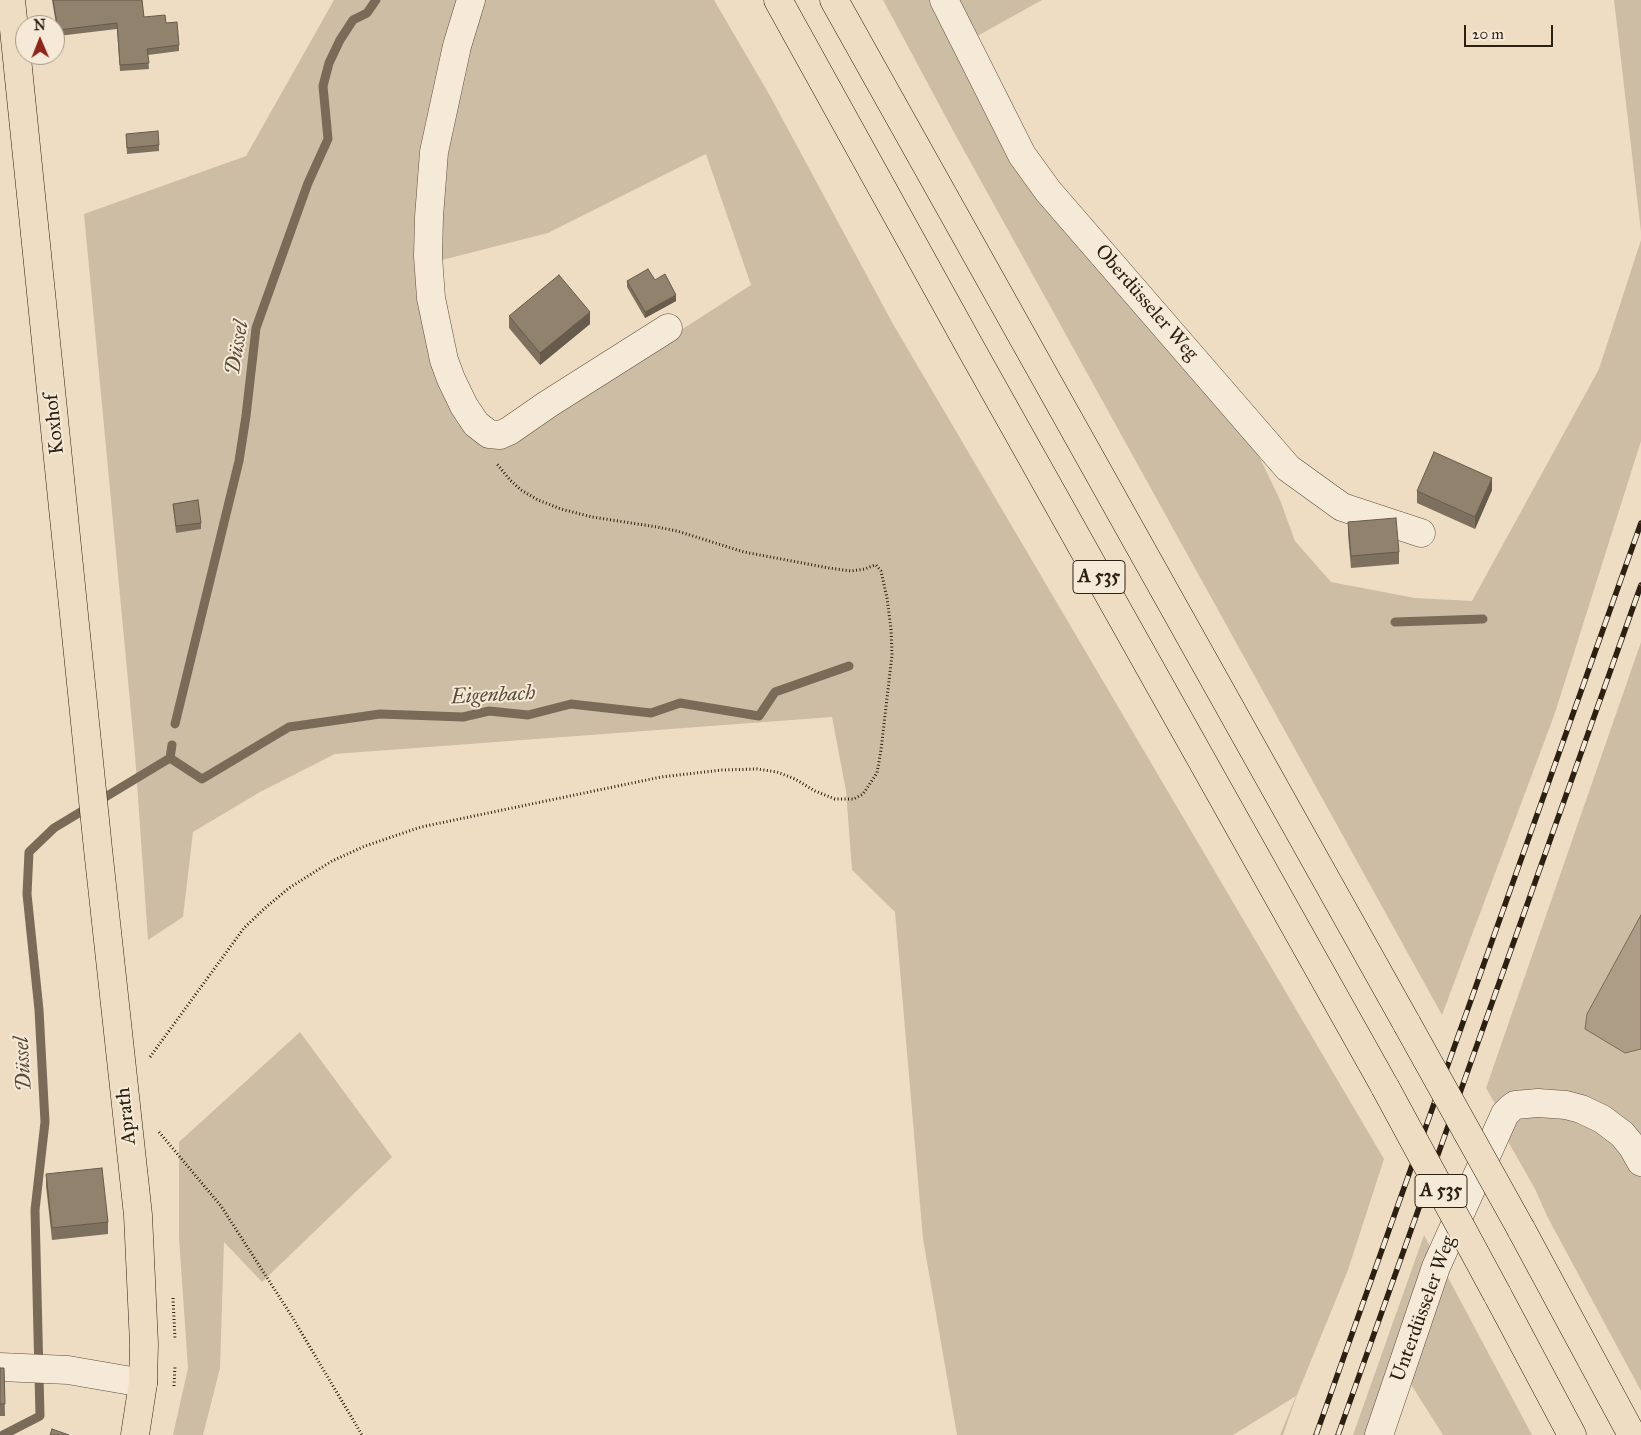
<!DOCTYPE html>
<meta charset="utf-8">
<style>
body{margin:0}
#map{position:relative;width:1641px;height:1435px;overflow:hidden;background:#efddc3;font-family:"IM FELL Great Primer",serif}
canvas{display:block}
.north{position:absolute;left:15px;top:15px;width:50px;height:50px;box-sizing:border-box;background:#f5e9d8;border:1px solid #a59989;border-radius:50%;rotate:359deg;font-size:14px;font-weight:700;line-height:20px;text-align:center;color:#2c2012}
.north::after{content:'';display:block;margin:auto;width:18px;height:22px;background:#8f2418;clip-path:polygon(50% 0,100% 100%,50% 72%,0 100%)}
.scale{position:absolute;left:1464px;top:25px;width:89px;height:22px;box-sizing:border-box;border:2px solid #2c2012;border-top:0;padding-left:6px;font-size:15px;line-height:18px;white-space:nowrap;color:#2c2012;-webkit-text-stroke:4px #f5e9d8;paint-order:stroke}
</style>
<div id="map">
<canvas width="1641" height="1435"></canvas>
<div class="north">N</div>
<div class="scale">20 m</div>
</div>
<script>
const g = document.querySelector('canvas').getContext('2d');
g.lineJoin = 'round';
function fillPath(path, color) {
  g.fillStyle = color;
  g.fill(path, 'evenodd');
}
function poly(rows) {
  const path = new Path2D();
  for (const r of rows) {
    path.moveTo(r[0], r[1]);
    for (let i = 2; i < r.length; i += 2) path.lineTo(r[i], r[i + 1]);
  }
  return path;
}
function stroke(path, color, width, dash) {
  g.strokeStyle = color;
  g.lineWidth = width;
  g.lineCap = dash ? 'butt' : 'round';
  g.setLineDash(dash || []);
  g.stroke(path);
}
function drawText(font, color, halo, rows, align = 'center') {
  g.font = font + ' "IM FELL Great Primer",serif';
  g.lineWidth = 4;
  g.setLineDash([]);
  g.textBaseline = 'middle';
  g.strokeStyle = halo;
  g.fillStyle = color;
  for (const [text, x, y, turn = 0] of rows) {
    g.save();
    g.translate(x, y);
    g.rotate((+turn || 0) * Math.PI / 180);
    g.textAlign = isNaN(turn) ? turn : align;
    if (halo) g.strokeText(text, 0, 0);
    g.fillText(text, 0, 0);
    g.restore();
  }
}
fillPath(poly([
 [334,0,714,0,769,94,893,324,1384,1159,1348,1270,1297,1395,1283,1435,1280,1435,1296,1396,1233,1435,957,1435,923,1239,895,912,852,870,846,791,832,717,335,754,260,792,193,832,183,917,148,940,135,755,84,214,246,156],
 [706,154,751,285,505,443,478,413,453,357,438,261,548,233],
 [883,0,937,0,970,68,1201,386,1259,456,1280,500,1295,541,1331,582,1415,598,1472,601,1599,369,1641,240,1641,441,1555,713,1442,1015,956,136],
 [956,0,1042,0,972,39],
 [1614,0,1641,0,1641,232],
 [1641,642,1641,1152,1618,1123,1498,1109,1486,1088],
 [300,1032,392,1157,262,1282,224,1242,220,1368,203,1435,173,1435,188,1368,179,1238,179,1142],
 [1570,1113,1627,1150,1641,1178,1641,1391,1547,1216,1535,1189,1501,1129,1513,1115],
 [1424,1235,1434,1254,1373,1435,1353,1435],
 [1443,1268,1532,1435,1443,1435,1405,1375]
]), '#cebda5');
const water = poly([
 [1641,915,1641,1049,1625,1053,1585,1029,1587,1014,1641,915]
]);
fillPath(water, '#ad9d87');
stroke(water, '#796b58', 1);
stroke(poly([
 [1395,622,1483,619],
 [175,724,239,461,246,416,256,328,308,183,328,139,323,86,329,63,340,40,353,20,367,13,376,0],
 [170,758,202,779,289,727,380,714,463,717,489,711,528,715,571,704,651,713,680,703,759,716,775,692,849,666],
 [3,1435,40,1416,35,1210,45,1122,39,1010,27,894,29,852,54,828,170,758,172,745]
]), '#796b58', 9);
const minor = poly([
 [471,0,457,46,434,152,429,217,428,256,431,298,444,360,451,379,464,406,476,424,489,434,500,435,509,431,548,404,668,328],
 [944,0,1022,155,1048,191,1288,468,1342,507,1421,533],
 [0,1367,68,1370,143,1383],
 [1379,1435,1436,1267,1505,1114,1510,1109,1515,1105,1538,1103,1566,1105,1581,1109,1602,1119,1622,1134,1632,1146,1641,1162]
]);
const major = poly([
 [11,0,98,849,138,1215,144,1344,143,1383,135,1435]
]);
const highway = poly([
 [778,0,970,347,1385,1087],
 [834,0,1407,1024],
 [1521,1229,1632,1435],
 [1497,1294,1572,1435]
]);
stroke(minor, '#5d4f3e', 29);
stroke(major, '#2c2012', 29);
stroke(highway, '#2c2012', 29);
stroke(poly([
 [150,1057,244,928,265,908,289,888,332,861,365,846,421,827,661,777,722,770,757,769,777,772,795,779,815,791,835,799,854,799,863,794,877,773,881,750,892,655,891,629,887,598,881,571,876,565,872,566,865,569,851,571,829,568,744,552,677,531,657,527,592,517,561,509,538,500,521,490,510,480,497,464],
 [159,1132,221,1206,291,1315,362,1435],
 [173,1298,175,1339],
 [174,1386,175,1365]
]), '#2c2012', 3, [1, 2.5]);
stroke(minor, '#f5e9d8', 28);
stroke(major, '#efddc3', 28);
stroke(highway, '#efddc3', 28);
const rail = poly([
 [1316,1435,1641,523],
 [1338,1435,1641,585]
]);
stroke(rail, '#2c2012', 5.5);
stroke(rail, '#f5e9d8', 4, [11]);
const highwayBridge = poly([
 [1407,1024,1521,1229],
 [1385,1087,1497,1294]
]);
stroke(highwayBridge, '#2c2012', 29, []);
stroke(highwayBridge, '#efddc3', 28);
fillPath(poly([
 [52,0,142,0,144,17,166,23,179,45,179,51,148,55,149,69,120,71,117,29,58,36],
 [126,134,159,145,159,151,127,154],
 [655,280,676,301,645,318,627,287,627,281],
 [509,316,590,324,540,365,509,328],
 [1492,490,1475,529,1417,503,1417,491],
 [173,504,201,523,201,529,176,533],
 [1348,522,1399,552,1399,564,1351,568,1348,534],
 [46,1174,108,1222,108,1234,52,1240,46,1186],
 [0,1368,4,1368,5,1416,0,1416]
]), '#7d705f');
fillPath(poly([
 [676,295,676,301,645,318,645,312],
 [590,312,590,324,540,365,540,353],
 [1492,478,1492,490,1475,529,1475,517]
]), '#665b4d');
const building = poly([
 [53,0,142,0,144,17,165,15,166,23,177,22,179,45,147,49,149,63,120,65,117,23,58,30,53,0],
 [158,131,159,145,127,148,126,134,158,131],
 [648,269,655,280,665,274,676,295,645,312,627,281,648,269],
 [559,275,590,312,540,353,509,316,559,275],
 [1434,452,1492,478,1475,517,1417,491,1434,452],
 [198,500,201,523,176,526,173,504,198,500],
 [1396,518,1399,552,1351,556,1348,522,1396,518],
 [102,1168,108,1222,52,1228,46,1174,102,1168],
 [0,1368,4,1368,5,1404,0,1404,0,1368],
 [52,1429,69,1435,50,1435,52,1429]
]);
fillPath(building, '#91826e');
stroke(building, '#665b4d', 1);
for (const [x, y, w] of [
 [1099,577,52],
 [1441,1191,52]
]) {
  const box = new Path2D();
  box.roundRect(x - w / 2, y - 16.5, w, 33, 4);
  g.fillStyle = '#f5e9d8';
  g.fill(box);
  stroke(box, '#2c2012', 1);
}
drawText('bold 19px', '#2c2012', null, [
 ["A 535",1099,577],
 ["A 535",1441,1191]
]);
drawText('20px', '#2c2012', '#f5e9d8', [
 ["Oberdüsseler Weg",1146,303,49],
 ["Koxhof",55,424,-96],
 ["Aprath",127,1116,-96],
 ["Unterdüsseler Weg",1424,1309,-70]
]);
drawText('italic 21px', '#594c3b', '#f5e9d8', [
 ["Düssel",238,348,-80],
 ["Eigenbach",493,696,-3],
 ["Düssel",24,1064,-93]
]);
</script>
